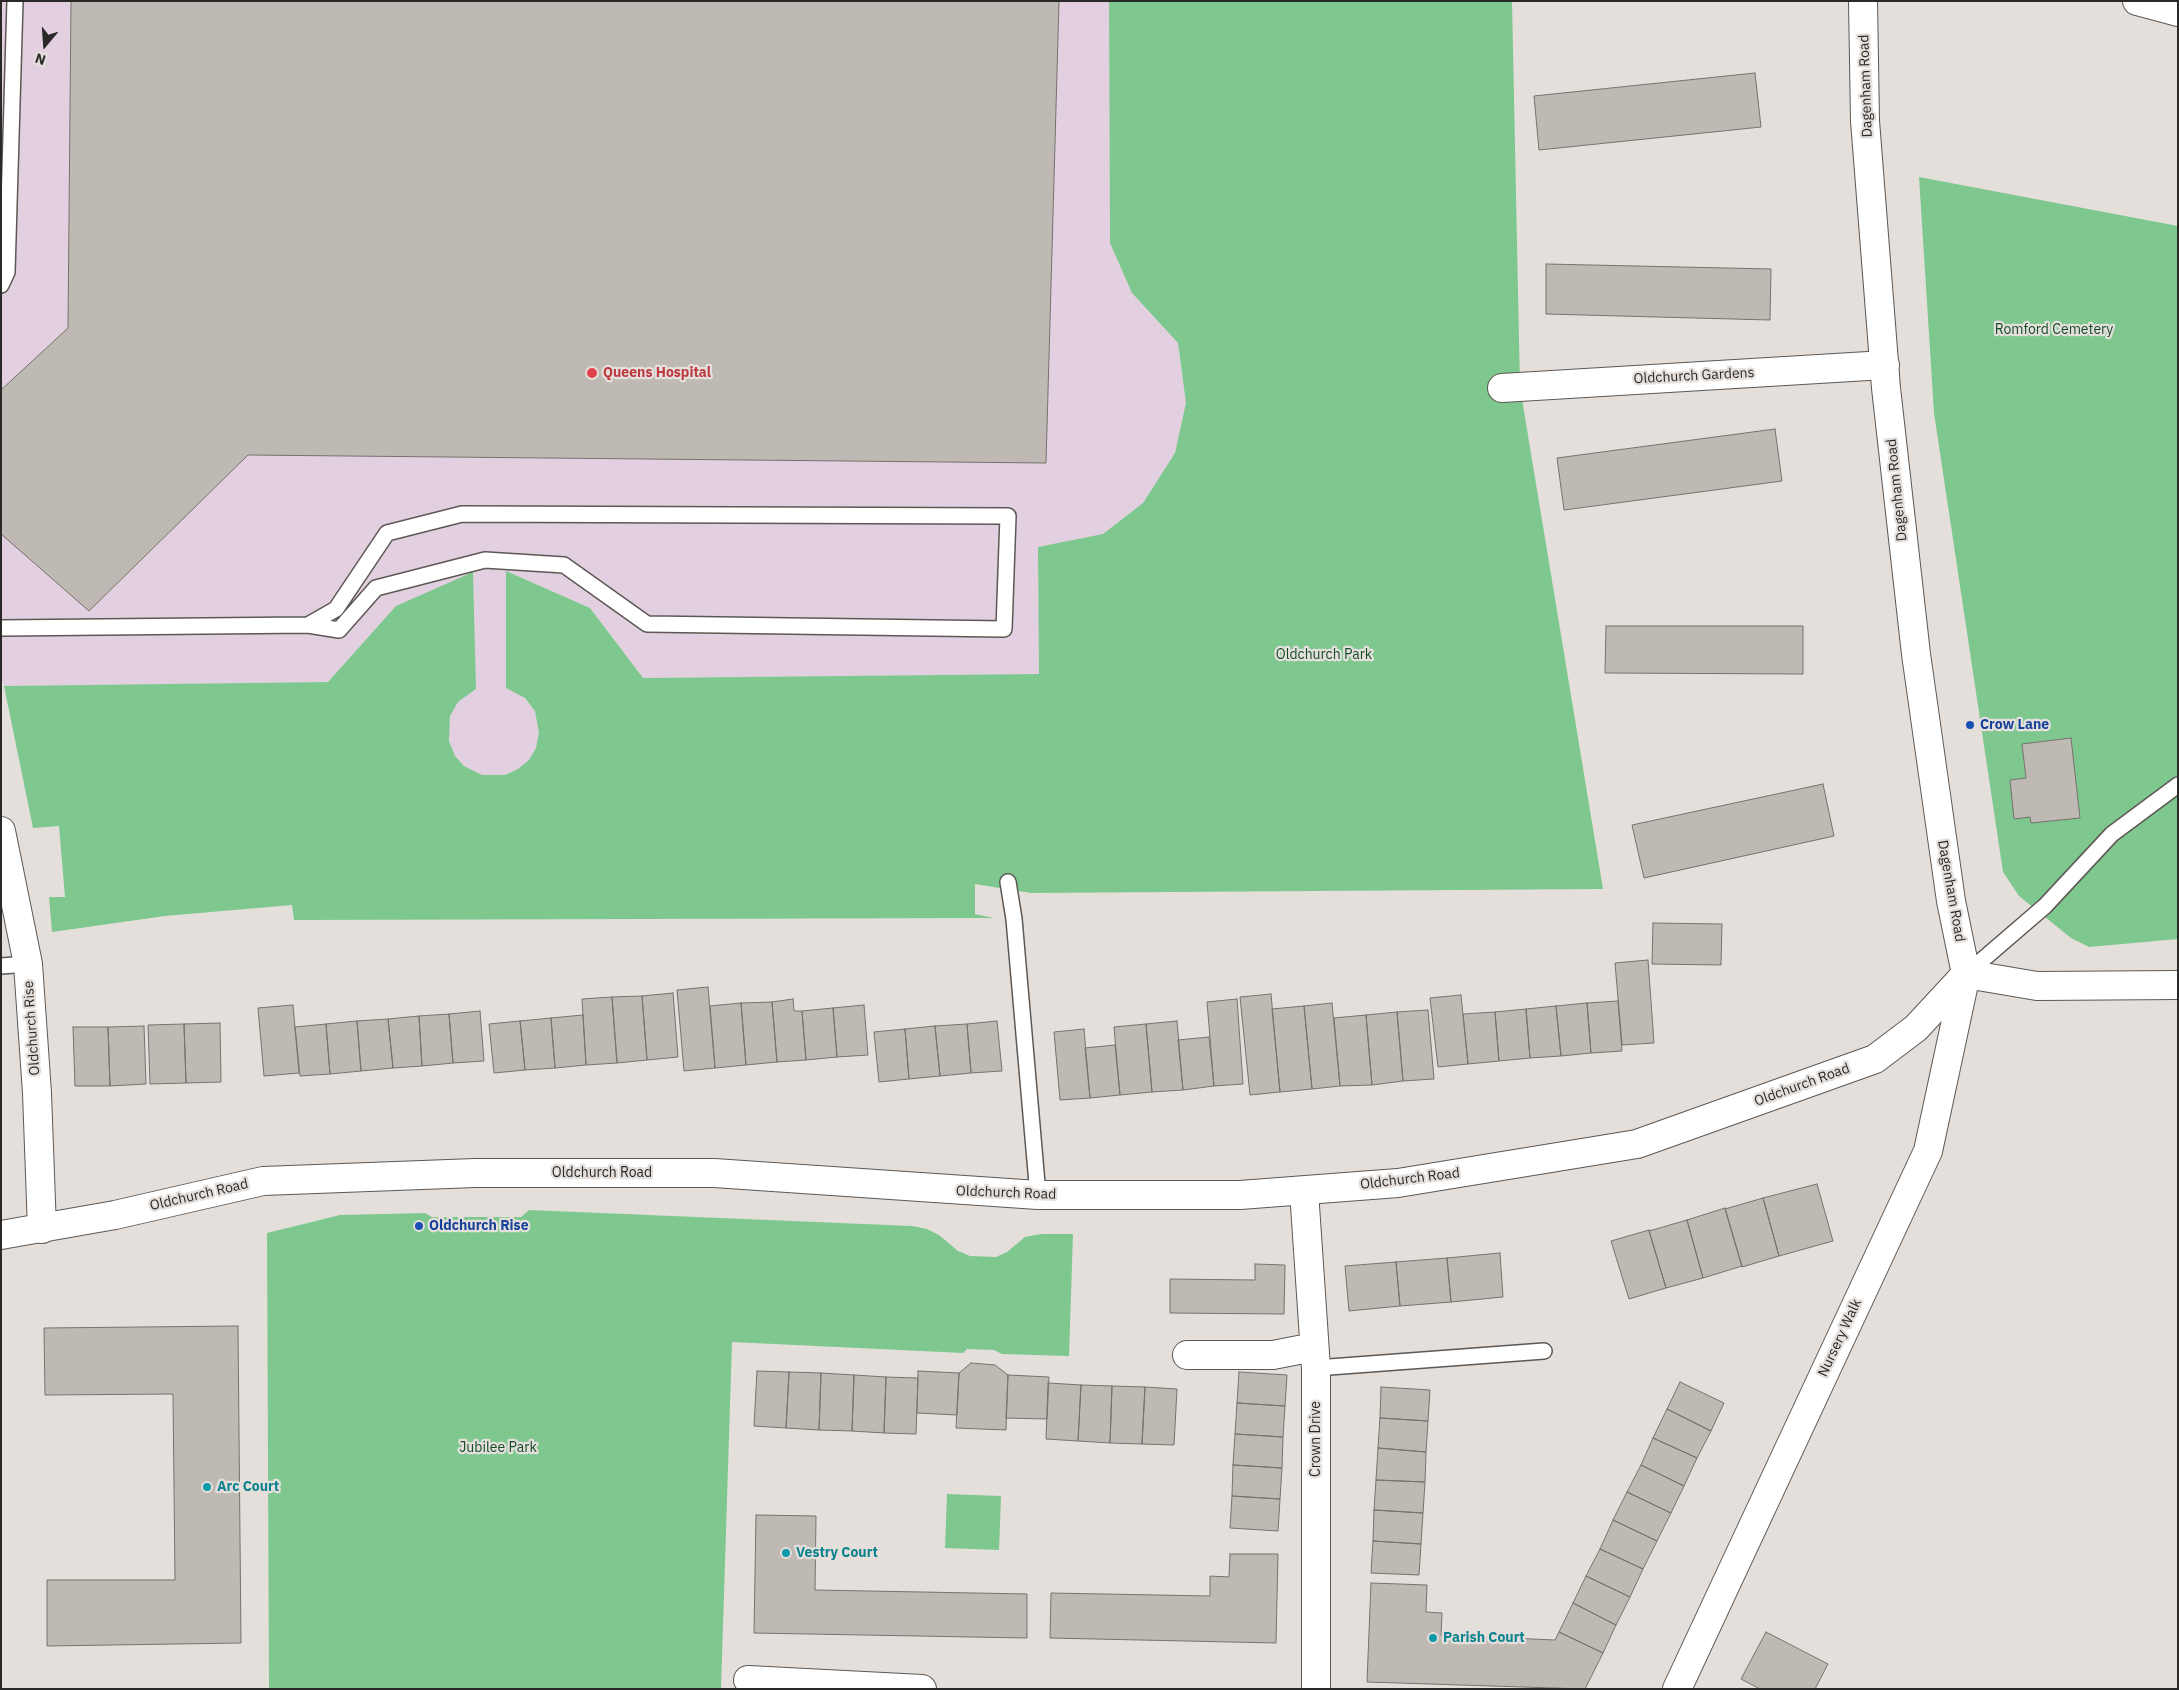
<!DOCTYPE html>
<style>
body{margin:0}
#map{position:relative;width:2179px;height:1690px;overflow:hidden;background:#e5dfdb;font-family:"IBM Plex Sans",sans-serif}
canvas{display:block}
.frame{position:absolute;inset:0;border:2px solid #2b2927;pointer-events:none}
.north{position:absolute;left:20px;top:20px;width:50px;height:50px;-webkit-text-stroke:4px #e5dfdb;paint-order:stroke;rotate:198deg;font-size:14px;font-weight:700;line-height:20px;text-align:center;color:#2b2927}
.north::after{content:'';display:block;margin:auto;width:18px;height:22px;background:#2b2927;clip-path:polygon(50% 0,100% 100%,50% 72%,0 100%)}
</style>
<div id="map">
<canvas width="2179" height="1690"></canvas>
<div class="frame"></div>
<div class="north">N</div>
</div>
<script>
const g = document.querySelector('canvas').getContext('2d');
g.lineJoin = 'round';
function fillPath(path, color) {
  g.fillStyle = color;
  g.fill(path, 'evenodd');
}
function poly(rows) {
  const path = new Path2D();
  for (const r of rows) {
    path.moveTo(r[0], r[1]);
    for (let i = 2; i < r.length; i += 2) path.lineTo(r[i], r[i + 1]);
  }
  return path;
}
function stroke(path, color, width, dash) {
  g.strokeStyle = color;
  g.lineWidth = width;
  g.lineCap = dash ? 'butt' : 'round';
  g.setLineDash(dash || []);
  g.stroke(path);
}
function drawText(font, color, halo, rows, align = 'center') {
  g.font = font + ' "IBM Plex Sans",sans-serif';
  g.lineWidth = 4.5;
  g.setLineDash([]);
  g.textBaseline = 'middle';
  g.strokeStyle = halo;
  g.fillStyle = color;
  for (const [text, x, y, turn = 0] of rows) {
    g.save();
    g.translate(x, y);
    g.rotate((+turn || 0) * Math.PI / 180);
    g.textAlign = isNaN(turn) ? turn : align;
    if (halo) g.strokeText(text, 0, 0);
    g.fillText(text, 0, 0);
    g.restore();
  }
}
fillPath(poly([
 [1,1,1109,1,1110,243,1132,293,1178,343,1186,403,1175,453,1143,503,1103,534,1038,547,1040,674,643,678,590,608,506,571,506,688,525,698,535,711,539,733,536,748,529,760,518,769,505,775,482,775,464,766,455,756,448,735,450,716,458,702,476,689,396,606,328,682,4,686,1,679]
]), '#e2d0e0');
fillPath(poly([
 [1109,1,1512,1,1520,387,1603,889,1031,893,975,884,975,914,994,918,294,920,292,905,165,916,52,932,49,897,65,897,59,826,33,828,4,686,328,682,396,606,473,572,476,689,458,702,450,716,449,741,455,756,464,766,482,775,505,775,518,769,529,760,536,748,539,733,535,711,525,698,506,688,506,571,590,608,643,678,1039,674,1038,547,1103,534,1143,503,1175,453,1186,403,1178,343,1132,293,1110,243],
 [1919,177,2178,226,2178,939,2089,947,2071,938,2019,896,2003,872,1934,413],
 [529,1210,912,1226,927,1229,939,1235,958,1251,970,1256,996,1257,1007,1252,1025,1237,1041,1234,1073,1234,1069,1356,1002,1354,994,1350,967,1349,963,1353,732,1342,721,1689,269,1689,267,1233,340,1215,425,1213,432,1217,521,1217],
 [947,1494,1001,1496,999,1550,945,1548]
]), '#7ec890');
const building = poly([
 [71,1,1059,1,1046,463,248,455,89,611,1,534,1,390,68,328,71,1],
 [1755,73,1761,127,1539,150,1534,96,1755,73],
 [1546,264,1771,269,1770,320,1546,314,1546,264],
 [1775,429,1782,481,1564,510,1557,458,1775,429],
 [1606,626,1803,626,1803,674,1605,673,1606,626],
 [2071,738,2080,818,2031,823,2030,817,2014,819,2010,780,2026,778,2022,744,2071,738],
 [1823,784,1834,836,1644,878,1632,825,1823,784],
 [1653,923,1722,924,1721,965,1652,964,1653,923],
 [1648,960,1654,1043,1622,1045,1615,963,1648,960],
 [708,987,715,1068,684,1071,677,990,708,987],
 [673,993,678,1057,647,1060,642,996,673,993],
 [1271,994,1280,1092,1250,1095,1240,997,1271,994],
 [1461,995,1468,1064,1438,1067,1430,998,1461,995],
 [642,996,647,1060,617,1063,612,997,642,996],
 [612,997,617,1063,586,1065,582,999,612,997],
 [793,999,794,1011,802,1011,806,1060,777,1062,772,1002,793,999],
 [1237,999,1243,1084,1214,1086,1207,1002,1237,999],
 [1618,1001,1622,1051,1591,1053,1587,1003,1618,1001],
 [772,1002,777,1062,746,1065,741,1003,772,1002],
 [741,1003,746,1065,715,1068,710,1006,741,1003],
 [1332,1003,1340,1086,1312,1089,1304,1006,1332,1003],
 [1587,1003,1591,1053,1561,1056,1556,1006,1587,1003],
 [293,1005,299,1073,264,1076,258,1008,293,1005],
 [864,1005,868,1055,837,1057,833,1008,864,1005],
 [1304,1006,1312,1089,1280,1092,1272,1009,1304,1006],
 [1556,1006,1561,1056,1530,1058,1526,1009,1556,1006],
 [833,1008,837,1057,806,1060,802,1011,833,1008],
 [1526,1009,1530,1058,1499,1061,1495,1012,1526,1009],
 [1428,1010,1434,1079,1403,1081,1397,1012,1428,1010],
 [480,1011,484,1061,453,1063,449,1014,480,1011],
 [1397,1012,1403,1081,1372,1085,1366,1015,1397,1012],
 [1495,1012,1499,1061,1468,1064,1463,1014,1495,1012],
 [449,1014,453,1063,422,1066,419,1016,449,1014],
 [583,1015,586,1065,555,1068,551,1018,583,1015],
 [1366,1015,1372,1085,1340,1086,1334,1018,1366,1015],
 [419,1016,422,1066,393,1068,388,1019,419,1016],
 [551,1018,555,1068,525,1070,520,1021,551,1018],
 [388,1019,393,1068,361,1071,357,1021,388,1019],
 [357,1021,361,1071,330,1074,326,1024,357,1021],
 [520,1021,525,1070,494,1073,489,1024,520,1021],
 [997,1021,1002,1071,971,1073,967,1024,997,1021],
 [1177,1021,1183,1090,1152,1092,1146,1024,1177,1021],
 [220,1023,221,1082,186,1083,184,1024,220,1023],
 [184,1024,186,1083,150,1084,148,1025,184,1024],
 [326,1024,330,1074,300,1076,295,1027,326,1024],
 [967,1024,971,1073,940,1076,935,1026,967,1024],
 [1146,1024,1152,1092,1120,1095,1114,1027,1146,1024],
 [144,1026,146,1084,110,1086,108,1027,144,1026],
 [935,1026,940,1076,909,1079,905,1029,935,1026],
 [73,1027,108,1027,110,1086,75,1086,73,1027],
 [905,1029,909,1079,879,1082,874,1032,905,1029],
 [1084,1029,1090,1098,1060,1100,1054,1032,1084,1029],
 [1209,1037,1214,1086,1183,1090,1178,1040,1209,1037],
 [1115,1045,1120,1095,1090,1098,1085,1048,1115,1045],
 [1817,1184,1833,1241,1779,1256,1763,1198,1817,1184],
 [1763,1198,1779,1256,1742,1267,1725,1209,1763,1198],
 [1725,1208,1742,1266,1703,1278,1687,1220,1725,1208],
 [1687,1220,1703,1278,1666,1288,1649,1231,1687,1220],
 [1649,1230,1666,1288,1629,1299,1611,1241,1649,1230],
 [1500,1253,1503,1297,1451,1302,1447,1258,1500,1253],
 [1447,1258,1451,1302,1400,1306,1396,1262,1447,1258],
 [1396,1262,1400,1306,1349,1311,1345,1266,1396,1262],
 [1255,1264,1285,1265,1284,1314,1170,1313,1170,1279,1255,1280,1255,1264],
 [238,1326,241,1643,47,1646,47,1580,175,1580,173,1394,45,1395,44,1328,238,1326],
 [971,1363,995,1365,1008,1375,1006,1430,956,1428,959,1373,971,1363],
 [757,1371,789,1372,786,1428,754,1426,757,1371],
 [918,1371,959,1373,957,1415,917,1413,918,1371],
 [789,1372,821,1373,819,1430,786,1428,789,1372],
 [1239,1372,1287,1375,1285,1406,1237,1403,1239,1372],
 [821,1373,854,1375,852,1431,819,1430,821,1373],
 [854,1375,886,1377,884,1433,852,1431,854,1375],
 [1008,1375,1049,1377,1047,1419,1006,1418,1008,1375],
 [886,1377,918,1378,916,1434,884,1433,886,1377],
 [1680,1382,1724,1403,1711,1431,1667,1409,1680,1382],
 [1048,1383,1081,1385,1078,1441,1046,1439,1048,1383],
 [1081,1385,1112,1386,1110,1443,1078,1441,1081,1385],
 [1112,1386,1145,1387,1142,1444,1110,1443,1112,1386],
 [1145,1387,1177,1389,1174,1445,1142,1444,1145,1387],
 [1381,1387,1430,1390,1428,1421,1380,1418,1381,1387],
 [1237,1403,1285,1406,1283,1437,1235,1434,1237,1403],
 [1667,1409,1711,1431,1697,1458,1653,1438,1667,1409],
 [1380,1418,1428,1421,1426,1452,1378,1448,1380,1418],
 [1235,1434,1283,1437,1282,1468,1233,1465,1235,1434],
 [1653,1438,1697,1458,1684,1486,1641,1465,1653,1438],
 [1378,1448,1426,1452,1425,1482,1376,1480,1378,1448],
 [1233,1465,1282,1468,1280,1499,1232,1496,1233,1465],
 [1641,1465,1684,1486,1671,1513,1627,1492,1641,1465],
 [1376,1480,1425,1482,1423,1513,1374,1510,1376,1480],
 [1627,1492,1671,1513,1657,1541,1613,1520,1627,1492],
 [1232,1496,1280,1499,1278,1531,1230,1528,1232,1496],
 [1374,1510,1423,1513,1421,1544,1373,1541,1374,1510],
 [756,1515,816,1516,815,1590,1027,1594,1027,1638,754,1633,756,1515],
 [1613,1520,1657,1541,1643,1569,1600,1549,1613,1520],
 [1373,1541,1421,1544,1419,1575,1371,1573,1373,1541],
 [1600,1549,1643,1569,1630,1597,1586,1576,1600,1549],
 [1230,1554,1278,1554,1276,1643,1050,1638,1051,1593,1210,1596,1210,1576,1229,1577,1230,1554],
 [1586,1576,1630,1597,1616,1625,1573,1603,1586,1576],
 [1371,1583,1427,1585,1426,1612,1442,1613,1441,1635,1555,1640,1559,1632,1603,1653,1585,1689,1367,1682,1371,1583],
 [1573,1603,1616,1625,1603,1653,1559,1632,1573,1603],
 [1766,1632,1828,1664,1815,1689,1760,1689,1741,1679,1766,1632]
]);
fillPath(building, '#bfb9b4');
stroke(building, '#77726e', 1);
const lane = poly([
 [1,285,7,272,15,1],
 [1,628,308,625,339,630,376,588,485,560,564,565,647,624,1004,629,1008,516,462,514,387,533,336,609,308,625],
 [1008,882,1014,919,1038,1195],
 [1,966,28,964],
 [1966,974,2045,906,2112,834,2178,785],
 [1316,1368,1544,1351]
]);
const street = poly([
 [2137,1,2178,12],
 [1502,388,1885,365],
 [1,831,28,964,37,1093,42,1229],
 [1304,1191,1316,1368,1316,1689],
 [1187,1355,1273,1355,1314,1347],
 [748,1680,922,1689],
 [1677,1689,1928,1151,1966,974]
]);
const secondary = poly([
 [1863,1,1865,121,1886,388,1916,654,1951,901,1966,974],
 [1966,974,2037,986,2178,985],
 [1,1235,115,1215,263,1181,475,1173,714,1173,1038,1195,1240,1195,1398,1183,1637,1144,1875,1059,1916,1028,1966,974]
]);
stroke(lane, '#5d5854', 18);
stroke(street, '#5d5854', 30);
stroke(secondary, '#5d5854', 30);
stroke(lane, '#fff', 15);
stroke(street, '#fff', 28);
stroke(secondary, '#fff', 28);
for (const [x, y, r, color] of [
 [592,373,6,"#e0444e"],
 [1970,725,5,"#1a4fb4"],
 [419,1226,5,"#1a4fb4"],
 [207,1487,5,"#0f9aa8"],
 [786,1553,5,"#0f9aa8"],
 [1433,1638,5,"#0f9aa8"]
]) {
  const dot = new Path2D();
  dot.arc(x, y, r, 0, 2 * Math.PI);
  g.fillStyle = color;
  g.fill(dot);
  stroke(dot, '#e5dfdb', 2);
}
drawText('14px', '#2b2927', '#e5dfdb', [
 ["Dagenham Road",1866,86,-92],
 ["Oldchurch Gardens",1694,376,-3],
 ["Dagenham Road",1897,490,-96],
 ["Dagenham Road",1951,891,80],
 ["Oldchurch Rise",32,1028,-94],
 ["Oldchurch Road",1802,1085,-20],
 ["Oldchurch Road",602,1173],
 ["Oldchurch Road",1410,1179,-7],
 ["Oldchurch Road",1006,1193,2],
 ["Oldchurch Road",199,1195,-13],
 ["Nursery Walk",1840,1338,-65],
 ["Crown Drive",1316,1439,-90]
]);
drawText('14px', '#114c26', '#e5dfdb', [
 ["Romford Cemetery",2054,330],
 ["Oldchurch Park",1324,655],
 ["Jubilee Park",498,1448]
]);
drawText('bold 14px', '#be3a42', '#e5dfdb', [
 ["Queens Hospital",603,373]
], 'left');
drawText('bold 14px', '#164399', '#e5dfdb', [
 ["Crow Lane",1980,725],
 ["Oldchurch Rise",429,1226]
], 'left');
drawText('bold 14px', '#0d838f', '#e5dfdb', [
 ["Arc Court",217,1487],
 ["Vestry Court",796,1553],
 ["Parish Court",1443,1638]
], 'left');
</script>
